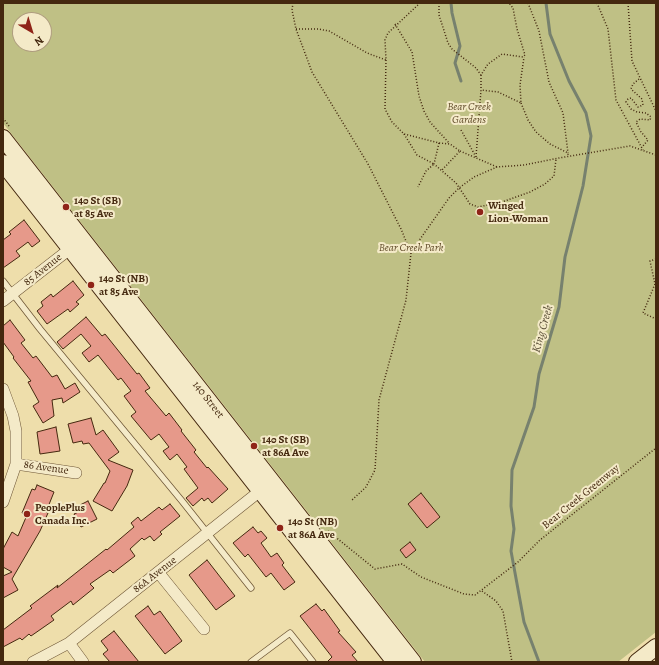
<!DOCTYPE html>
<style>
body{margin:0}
#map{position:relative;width:659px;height:665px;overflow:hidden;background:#eedeab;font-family:Alegreya,serif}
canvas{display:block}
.frame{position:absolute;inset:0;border:4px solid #44280f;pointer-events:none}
.north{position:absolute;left:12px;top:12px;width:40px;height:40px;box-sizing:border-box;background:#f4eac8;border:1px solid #ae9c7e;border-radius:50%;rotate:142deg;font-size:11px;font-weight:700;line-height:16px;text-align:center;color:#44280f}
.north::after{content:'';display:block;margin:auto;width:14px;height:18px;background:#8f2418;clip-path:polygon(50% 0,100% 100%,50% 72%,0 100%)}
</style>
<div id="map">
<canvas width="659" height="665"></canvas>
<div class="frame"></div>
<div class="north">N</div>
</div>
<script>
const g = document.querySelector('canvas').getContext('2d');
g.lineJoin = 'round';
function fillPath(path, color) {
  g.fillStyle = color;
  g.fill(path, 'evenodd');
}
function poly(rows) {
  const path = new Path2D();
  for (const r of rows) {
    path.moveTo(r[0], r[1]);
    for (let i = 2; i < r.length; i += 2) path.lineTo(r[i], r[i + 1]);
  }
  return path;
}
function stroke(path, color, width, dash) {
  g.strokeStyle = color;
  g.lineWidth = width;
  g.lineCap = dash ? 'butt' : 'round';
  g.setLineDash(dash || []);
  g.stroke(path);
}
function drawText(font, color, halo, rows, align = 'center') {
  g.font = font + ' Alegreya,serif';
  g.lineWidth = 4;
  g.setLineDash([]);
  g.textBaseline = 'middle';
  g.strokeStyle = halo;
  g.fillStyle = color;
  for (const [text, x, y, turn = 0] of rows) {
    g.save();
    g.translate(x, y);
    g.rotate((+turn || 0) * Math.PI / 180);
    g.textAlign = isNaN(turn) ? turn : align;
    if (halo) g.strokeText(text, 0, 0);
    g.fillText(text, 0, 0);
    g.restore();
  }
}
fillPath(poly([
 [3,3,656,3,656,632,618,662,425,662,3,123],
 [20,20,44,20,44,44,20,44]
]), '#bfc085');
stroke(poly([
 [451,3,452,13,460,46,455,63,461,81],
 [539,662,524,622,511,551,514,529,511,506,512,470,534,407,539,374,559,307,565,257,583,186,591,136,586,113,569,81,550,34,546,3]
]), '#77816e', 3);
const building = poly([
 [24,220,40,241,32,247,28,242,16,251,20,256,3,268,3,240,11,234,9,232,24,220],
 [73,281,84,295,76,302,79,304,70,312,68,309,47,324,37,311,43,306,41,302,51,294,53,297,73,281],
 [86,317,102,336,105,334,137,374,139,373,150,388,145,391,166,416,169,413,182,430,181,431,196,450,194,452,207,468,208,467,228,489,212,503,208,498,204,501,202,498,193,506,186,498,198,488,184,469,187,467,177,454,170,460,163,451,169,447,159,434,151,440,131,416,136,412,124,396,131,391,121,378,118,380,98,355,89,362,82,353,91,346,81,334,63,349,57,342,86,317],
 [10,320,25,340,21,343,33,358,36,356,52,377,57,375,65,389,75,383,80,392,63,403,62,398,52,400,54,416,43,423,33,406,39,402,28,382,31,381,13,358,14,357,3,342,3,326,10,320],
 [91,418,96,435,103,430,119,452,108,460,133,470,127,486,112,511,93,501,104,483,105,483,110,471,89,443,83,444,82,441,73,443,68,424,91,418],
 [56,427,60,451,40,454,37,432,56,427],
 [37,485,54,492,46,512,48,513,40,531,12,579,18,590,3,598,3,576,12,572,3,567,3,549,12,532,18,536,27,515,22,513,32,489,35,490,37,485],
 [421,493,440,517,427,528,408,504,421,493],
 [88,501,97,519,81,527,74,514,81,511,78,506,88,501],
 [170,504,180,516,160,532,162,534,154,541,150,536,144,540,142,538,130,549,135,556,113,573,110,570,90,584,94,588,73,605,71,601,51,616,54,620,31,636,29,634,22,640,20,638,3,647,3,630,32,608,30,606,58,585,57,588,106,549,107,550,134,527,131,523,138,517,141,521,159,507,162,510,170,504],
 [253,527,258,533,261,531,267,538,261,543,271,557,277,553,284,563,282,565,295,582,284,590,271,573,266,577,248,554,245,557,233,543,253,527],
 [410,542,416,550,406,558,400,550,410,542],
 [207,560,235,596,216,610,189,575,207,560],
 [316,604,322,611,324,609,340,631,338,632,356,652,352,655,358,662,327,662,332,657,300,616,316,604],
 [148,606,154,615,160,611,182,641,165,654,135,616,148,606],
 [114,631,139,662,110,662,103,654,108,650,101,641,114,631]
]);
fillPath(building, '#e6998a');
stroke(building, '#44280f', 1);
const lane = poly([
 [3,281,40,329,182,501,251,588],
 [251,662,290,633,313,662]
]);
const street = poly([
 [3,301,75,245],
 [3,389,13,416,16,431,16,464,3,502],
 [16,464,76,473],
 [158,572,204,629],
 [69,643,83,662],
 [33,662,69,643,265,487]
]);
const secondary = poly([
 [3,138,413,662],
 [3,163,395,662],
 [637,662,656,647]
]);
stroke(lane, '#6e5636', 7);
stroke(street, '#6e5636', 12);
stroke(secondary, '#44280f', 18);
stroke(poly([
 [293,3,292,10,296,29,312,72,368,164,401,229,411,253,406,300,379,400,375,470,366,487,351,501],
 [439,3,439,15,448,43,452,49,476,68,481,75,488,64,502,54,523,57,525,55,517,29,513,8,509,3],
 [528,3,539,31,549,82,563,113,568,153],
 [597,3,608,29,616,100,643,150],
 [628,3,632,61,656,111],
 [395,24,412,52,419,96,424,111,430,122,449,143],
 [296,29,318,29,329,31,367,53,386,60,385,40,388,33,420,3],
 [386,60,385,109,392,122,404,134,439,143,450,144,460,151,442,170],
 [481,75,481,90],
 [639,79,633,84,631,89,642,99,643,105,638,107,631,98,628,99,626,102,631,109,637,112,646,113,651,117,650,120,640,119,636,122,641,132,648,140,642,147],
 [521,103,528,120,536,132,550,144,568,153,568,156],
 [3,118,9,126],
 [461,130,476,157],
 [404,134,417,155,434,164,426,171,418,187],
 [439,143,434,164,456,183,470,204,478,207,502,202,530,192,545,184,554,176,556,159],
 [460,151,497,167],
 [476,157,481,90,498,92,521,103,520,85,524,57],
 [411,252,449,198,459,188,474,177,497,167,524,165,559,158,630,146,656,155],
 [656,259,650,261,655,284,643,313,656,319],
 [328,531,375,569,402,564,421,577,464,594,475,595,518,562,540,540,656,448],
 [482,591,496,601,503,611,512,662]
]), '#44280f', 1.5, [1, 2]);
stroke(lane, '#f4eac8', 5.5);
stroke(street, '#f4eac8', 11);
stroke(secondary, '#f4eac8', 16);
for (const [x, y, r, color] of [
 [66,207,4,"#8f2418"],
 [480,212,4,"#8f2418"],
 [91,285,4,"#8f2418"],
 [254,446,4,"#8f2418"],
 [27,514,4,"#8f2418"],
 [280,528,4,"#8f2418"]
]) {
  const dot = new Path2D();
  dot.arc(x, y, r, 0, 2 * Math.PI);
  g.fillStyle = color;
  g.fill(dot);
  stroke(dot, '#f4eac8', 1.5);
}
drawText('italic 11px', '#634e2c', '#f4eac8', [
 ["Bear Creek",469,107],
 ["Gardens",469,120],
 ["Bear Creek Park",411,248]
]);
drawText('bold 11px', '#44280f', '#f4eac8', [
 ["140 St (SB)",74,201],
 ["at 85 Ave",74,214],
 ["Winged",488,206],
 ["Lion-Woman",488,219],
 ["140 St (NB)",99,279],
 ["at 85 Ave",99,292],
 ["140 St (SB)",262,440],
 ["at 86A Ave",262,453],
 ["PeoplePlus",35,508],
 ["Canada Inc.",35,521],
 ["140 St (NB)",288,522],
 ["at 86A Ave",288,535]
], 'left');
drawText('11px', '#44280f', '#f4eac8', [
 ["85 Avenue",43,270,-38],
 ["140 Street",208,400,52],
 ["86 Avenue",46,468,8],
 ["Bear Creek Greenway",581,497,-39],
 ["86A Avenue",155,575,-38]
]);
drawText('italic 12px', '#594d36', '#f4eac8', [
 ["King Creek",543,329,-74]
]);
</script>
